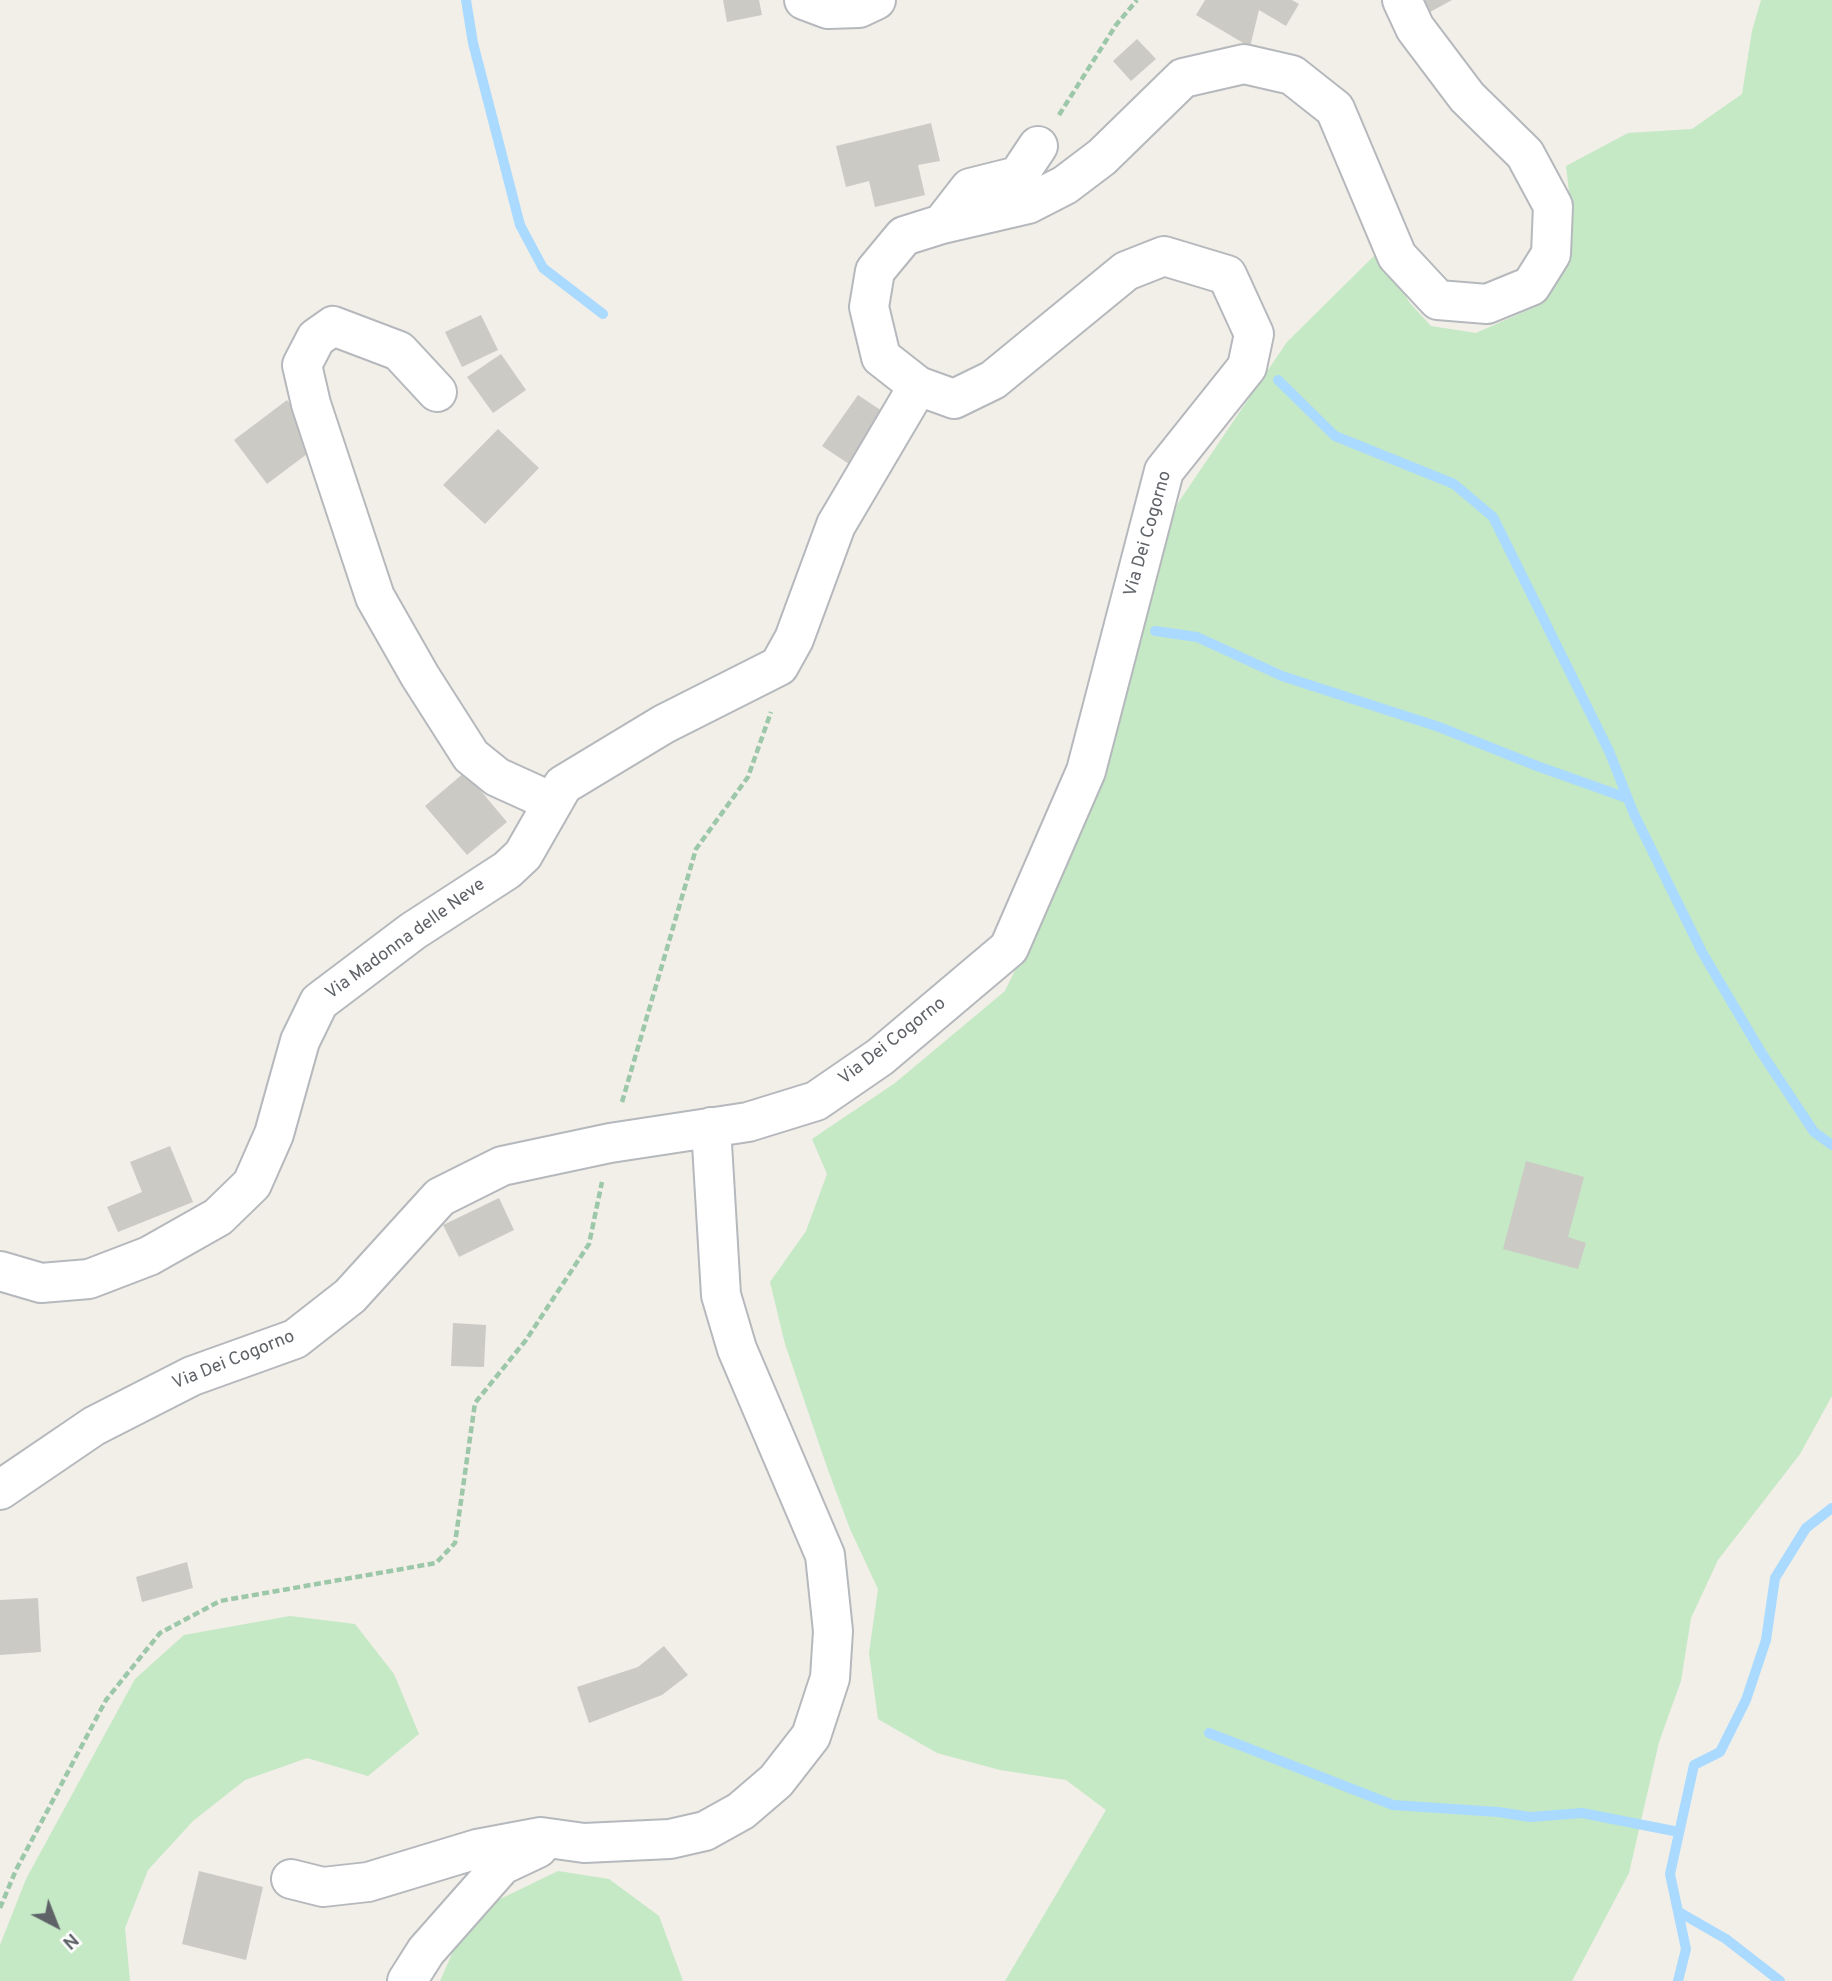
<!DOCTYPE html>
<style>
body{margin:0}
#map{position:relative;width:1832px;height:1981px;overflow:hidden;background:#f1efe8;font-family:Overpass,sans-serif}
canvas{display:block}
.north{position:absolute;left:21px;top:1890px;width:70px;height:70px;-webkit-text-stroke:5px #fff;paint-order:stroke;rotate:138deg;font-size:19px;font-weight:700;line-height:28px;text-align:center;color:#5f6368}
.north::after{content:'';display:block;margin:auto;width:24px;height:32px;background:#5f6368;clip-path:polygon(50% 0,100% 100%,50% 72%,0 100%)}
</style>
<div id="map">
<canvas width="1832" height="1981"></canvas>
<div class="north">N</div>
</div>
<script>
const g = document.querySelector('canvas').getContext('2d');
g.lineJoin = 'round';
function fillPath(path, color) {
  g.fillStyle = color;
  g.fill(path, 'evenodd');
}
function poly(rows) {
  const path = new Path2D();
  for (const r of rows) {
    path.moveTo(r[0], r[1]);
    for (let i = 2; i < r.length; i += 2) path.lineTo(r[i], r[i + 1]);
  }
  return path;
}
function stroke(path, color, width, dash) {
  g.strokeStyle = color;
  g.lineWidth = width;
  g.lineCap = dash ? 'butt' : 'round';
  g.setLineDash(dash || []);
  g.stroke(path);
}
function drawText(font, color, halo, rows, align = 'center') {
  g.font = font + ' Overpass,sans-serif';
  g.lineWidth = 6;
  g.setLineDash([]);
  g.textBaseline = 'middle';
  g.strokeStyle = halo;
  g.fillStyle = color;
  for (const [text, x, y, turn = 0] of rows) {
    g.save();
    g.translate(x, y);
    g.rotate((+turn || 0) * Math.PI / 180);
    g.textAlign = isNaN(turn) ? turn : align;
    if (halo) g.strokeText(text, 0, 0);
    g.fillText(text, 0, 0);
    g.restore();
  }
}
fillPath(poly([
 [1761,0,1832,0,1832,1396,1800,1454,1718,1560,1691,1618,1681,1681,1659,1742,1629,1873,1572,1981,1005,1981,1106,1810,1066,1780,1000,1770,937,1753,878,1719,869,1653,878,1589,850,1529,828,1470,785,1344,770,1282,806,1231,827,1174,812,1139,895,1083,1005,991,1060,878,1141,609,1178,503,1287,342,1381,249,1409,302,1431,326,1476,333,1537,306,1568,263,1572,218,1566,166,1628,133,1692,129,1742,94,1752,31],
 [290,1616,355,1624,394,1674,419,1734,368,1776,307,1758,245,1780,193,1821,148,1870,125,1928,130,1981,0,1981,0,1945,26,1879,135,1679,184,1635],
 [558,1871,609,1879,659,1916,683,1981,440,1981,455,1947,498,1900]
]), '#c5e8c5');
stroke(poly([
 [466,0,473,43,520,225,543,268,603,314],
 [1278,380,1335,436,1454,484,1493,517,1609,751,1634,814,1702,952,1761,1052,1814,1132,1832,1145],
 [1155,631,1197,637,1282,676,1439,727,1537,766,1627,798],
 [1209,1733,1393,1805,1498,1812,1530,1817,1582,1813,1679,1832],
 [1679,1912,1726,1939,1780,1981],
 [1678,1981,1686,1949,1670,1874,1694,1765,1720,1752,1746,1700,1766,1640,1775,1578,1806,1528,1832,1508]
]), '#aadaff', 10);
fillPath(poly([
 [723,0,759,0,762,15,727,22],
 [1205,0,1292,0,1299,4,1286,26,1259,10,1250,47,1196,15],
 [1424,0,1452,0,1430,12],
 [1137,39,1156,59,1131,81,1113,61],
 [931,123,940,161,918,165,925,195,875,207,869,181,846,187,836,146],
 [481,315,498,350,462,367,445,332],
 [501,354,526,390,493,413,467,377],
 [858,395,894,419,858,470,822,446],
 [287,400,319,445,267,484,234,440],
 [498,429,539,468,485,524,443,485],
 [465,772,507,822,467,855,425,806],
 [170,1146,193,1202,118,1232,107,1207,142,1192,130,1162],
 [1526,1161,1584,1177,1568,1237,1586,1243,1578,1269,1503,1249],
 [499,1198,514,1230,459,1257,443,1225],
 [453,1323,486,1325,484,1367,451,1366],
 [187,1562,193,1588,142,1602,136,1577],
 [38,1598,41,1652,0,1655,0,1600],
 [664,1646,688,1675,662,1695,589,1723,577,1687,638,1667],
 [199,1871,263,1887,246,1960,182,1944]
]), '#cccac5');
const minor = poly([
 [804,0,828,9,859,8,876,0],
 [942,224,970,188,1018,176,1038,146],
 [437,392,399,351,333,326,316,338,302,365,311,404,375,597,420,676,471,756,497,777,552,802],
 [0,1271,41,1283,89,1279,149,1256,218,1217,252,1184,274,1134,300,1041,319,1002,413,931,507,870,523,855,563,785,664,724,779,666,794,639,836,525,918,386],
 [0,1490,94,1426,192,1376,295,1339,350,1296,440,1197,502,1166,610,1143,748,1122,816,1101,880,1057,1009,948,1086,771,1164,471,1247,367,1254,334,1227,275,1164,256,1126,271,993,380,954,399,918,386,881,357,869,307,875,271,904,236,942,224,1028,204,1065,185,1102,157,1183,78,1244,64,1292,75,1335,109,1397,256,1438,300,1487,304,1531,286,1551,254,1553,206,1525,154,1467,97,1415,28,1402,0],
 [291,1879,323,1887,368,1882,477,1849,541,1837,584,1843,670,1839,705,1831,741,1811,776,1781,811,1736,830,1678,833,1631,825,1555,737,1349,721,1295,711,1127],
 [407,1981,426,1951,502,1865,538,1848]
]);
stroke(minor, '#b5b8bc', 42);
stroke(poly([
 [1059,115,1116,25,1137,0],
 [622,1102,696,849,748,777,771,712],
 [0,1908,16,1870,106,1700,160,1633,220,1601,436,1563,455,1543,475,1403,526,1340,589,1244,602,1182]
]), '#9cc7a9', 4.5, [7, 3.5]);
stroke(minor, '#fff', 38);
drawText('18px', '#5f6368', '#fff', [
 ["Via Dei Cogorno",1149,534,-74],
 ["Via Madonna delle Neve",406,940,-36],
 ["Via Dei Cogorno",893,1042,-38],
 ["Via Dei Cogorno",234,1361,-22]
]);
</script>
